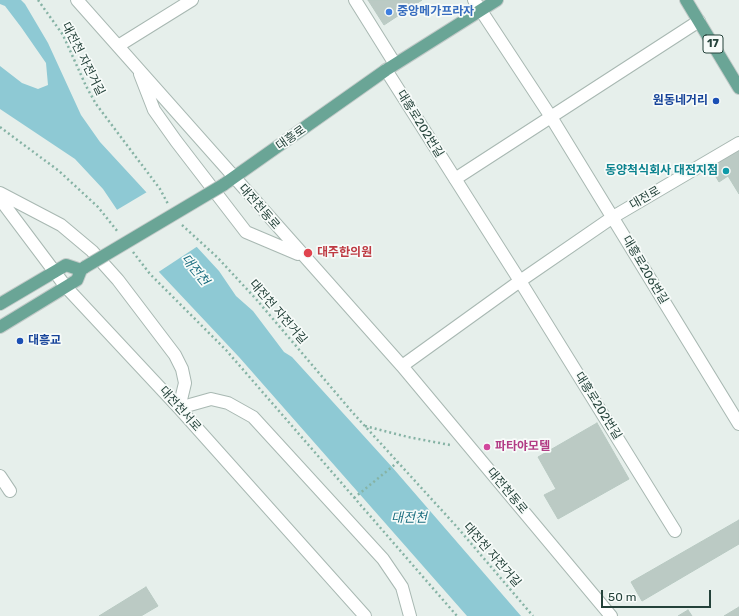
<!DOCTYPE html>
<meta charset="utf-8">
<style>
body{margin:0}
#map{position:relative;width:739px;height:616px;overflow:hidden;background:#e6efeb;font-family:Rubik,sans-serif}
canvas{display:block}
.scale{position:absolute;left:601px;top:590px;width:110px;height:18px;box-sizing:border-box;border:2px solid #24423a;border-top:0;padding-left:5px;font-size:12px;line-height:14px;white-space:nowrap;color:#24423a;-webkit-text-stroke:3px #f7fbf9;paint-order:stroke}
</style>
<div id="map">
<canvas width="739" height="616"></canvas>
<div class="scale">50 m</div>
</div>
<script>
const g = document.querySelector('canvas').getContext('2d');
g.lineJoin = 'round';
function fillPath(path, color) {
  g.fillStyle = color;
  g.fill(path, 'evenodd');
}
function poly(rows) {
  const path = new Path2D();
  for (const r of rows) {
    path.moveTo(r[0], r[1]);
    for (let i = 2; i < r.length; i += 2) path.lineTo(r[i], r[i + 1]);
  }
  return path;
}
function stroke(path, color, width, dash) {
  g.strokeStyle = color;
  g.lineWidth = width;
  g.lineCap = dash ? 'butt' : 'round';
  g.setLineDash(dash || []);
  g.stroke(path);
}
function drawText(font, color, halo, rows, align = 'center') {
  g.font = font + ' Rubik,"Noto Sans KR",sans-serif';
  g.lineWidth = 3.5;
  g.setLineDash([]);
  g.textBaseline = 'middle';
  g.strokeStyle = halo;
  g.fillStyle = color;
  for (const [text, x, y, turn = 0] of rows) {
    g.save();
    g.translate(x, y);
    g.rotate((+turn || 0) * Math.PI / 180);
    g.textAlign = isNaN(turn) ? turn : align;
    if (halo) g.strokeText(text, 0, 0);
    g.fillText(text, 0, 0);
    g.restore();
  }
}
fillPath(poly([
 [0,0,21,0,25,4,48,43,81,115,100,142,219,271,236,296,253,311,284,352,292,357,392,467,521,616,467,616,239,357,159,272,103,189,75,159,0,109,0,66,22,83,38,89,48,85,46,63,21,27,5,6,0,4]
]), '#8ec9d4');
fillPath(poly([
 [147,192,198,246,157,273,115,211]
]), '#e6efeb');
const building = poly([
 [368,0,422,0,384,25,368,0],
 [737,148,739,151,739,194,728,176,719,182,709,165,737,148],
 [597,423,629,479,558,519,544,495,556,489,538,457,597,423],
 [739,520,739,544,642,601,631,582,739,520],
 [146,587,158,606,141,616,99,616,146,587],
 [739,607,739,616,724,616,739,607],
 [688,610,692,616,678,616,688,610]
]);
fillPath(building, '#bbcac4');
stroke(building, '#b8c9c2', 1);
const minor = poly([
 [77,0,402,366,611,616],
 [355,0,395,64],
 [474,0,551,117,739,424],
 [118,46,192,0],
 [386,70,520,281,675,531],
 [140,74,154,110,176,141,246,232,298,254],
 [455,179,699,21],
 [0,193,61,225,92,251,118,280,175,355,182,369,185,383,179,408,211,399,228,403,253,417,383,559,402,587,410,616],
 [0,199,66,287,179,408,365,616],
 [402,366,520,281,613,217,739,143],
 [0,476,10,491]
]);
const major = poly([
 [686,0,739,88],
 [223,185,386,70,497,0],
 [0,304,66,265,81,270],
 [0,327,77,280,81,270,85,267]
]);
stroke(minor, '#a8b8b2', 14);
stroke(major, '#c2cac8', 14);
stroke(poly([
 [38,0,63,35,86,86,96,104,160,189,168,204],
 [0,127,59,171,98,207,118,232],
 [182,225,217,257,256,299,353,413,457,527,533,616],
 [133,252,150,274,226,350,457,616],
 [365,426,408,437,450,445],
 [354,498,398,462]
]), '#86b3a5', 2.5, [2, 3]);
stroke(minor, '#fff', 12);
stroke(major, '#6aa596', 12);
const majorBridge = poly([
 [85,267,223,185]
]);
stroke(majorBridge, '#c2cac8', 14, []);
stroke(majorBridge, '#6aa596', 12);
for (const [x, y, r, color] of [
 [389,12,4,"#3f7fe0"],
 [716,101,4,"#1a4fb4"],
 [726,171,4,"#0f9aa8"],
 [308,253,5,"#e0444e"],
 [20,341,4,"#1a4fb4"],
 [487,447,4,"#d1479c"]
]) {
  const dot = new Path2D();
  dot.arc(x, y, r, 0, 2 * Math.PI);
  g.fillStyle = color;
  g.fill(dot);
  stroke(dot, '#f7fbf9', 1.5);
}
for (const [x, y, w] of [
 [713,44,20]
]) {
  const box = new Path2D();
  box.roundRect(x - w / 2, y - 9, w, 18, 3);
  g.fillStyle = '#f7fbf9';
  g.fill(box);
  stroke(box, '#24423a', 1);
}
drawText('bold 11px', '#24423a', null, [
 ["17",713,44]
]);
drawText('bold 12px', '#366cbe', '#f7fbf9', [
 ["중앙메가프라자",397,12]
], 'left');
drawText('12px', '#24423a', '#f7fbf9', [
 ["대전천 자전거길",83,59,63],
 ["대흥로202번길",420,124,58],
 ["대흥로",291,138,-35],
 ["대전로",645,198,-30],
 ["대전천동로",259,207,49],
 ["대흥로206번길",645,270,59],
 ["대전천 자전거길",278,312,49],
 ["대흥로202번길",598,406,58],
 ["대전천서로",180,409,48],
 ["대전천동로",507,491,50],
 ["대전천 자전거길",492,555,49]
]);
drawText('bold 12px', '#164399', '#f7fbf9', [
 ["원동네거리",708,101],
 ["대흥교",28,341,"left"]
], 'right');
drawText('bold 12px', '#0d838f', '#f7fbf9', [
 ["동양척식회사 대전지점",718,171]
], 'right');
drawText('bold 12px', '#be3a42', '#f7fbf9', [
 ["대주한의원",317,253]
], 'left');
drawText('bold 12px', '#b23c85', '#f7fbf9', [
 ["파타야모텔",495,447]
], 'left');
drawText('italic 13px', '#1c6f80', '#f7fbf9', [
 ["대전천",195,270,51],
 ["대전천",409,518]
]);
</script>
